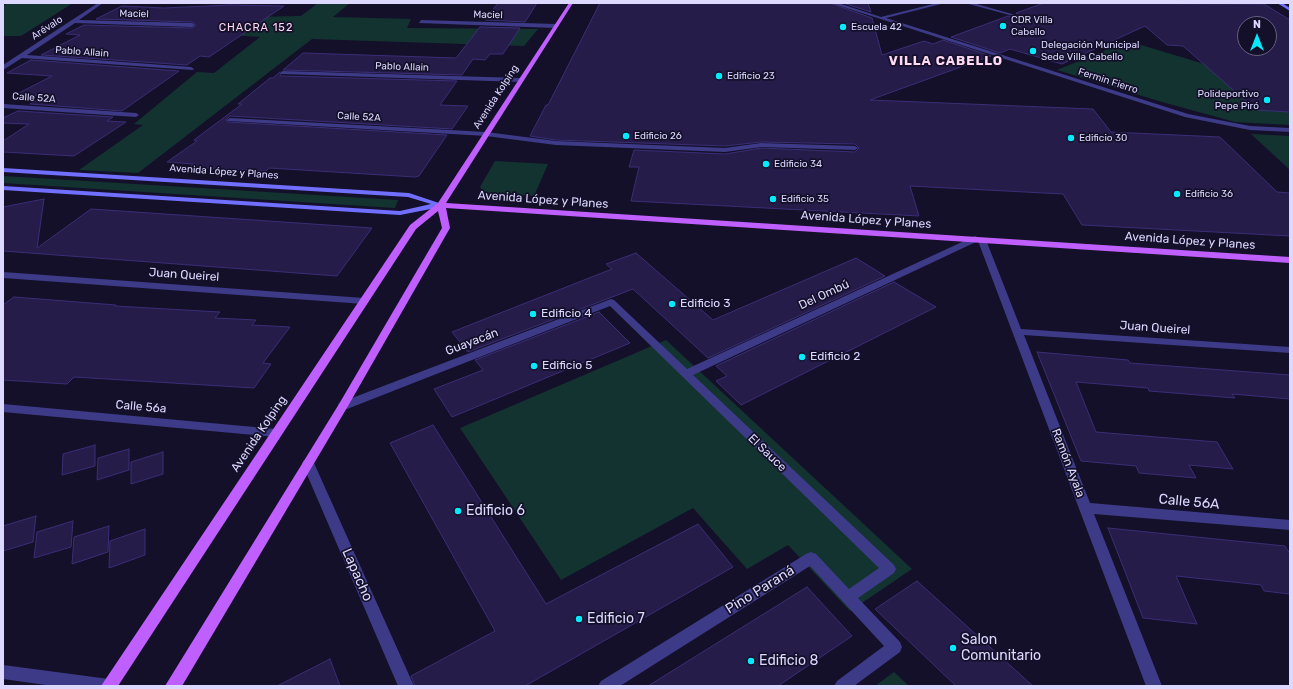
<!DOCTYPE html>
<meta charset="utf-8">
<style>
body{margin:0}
#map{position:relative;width:1293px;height:689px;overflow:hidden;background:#141029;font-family:Rubik,sans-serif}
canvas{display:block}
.frame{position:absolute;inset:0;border:4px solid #dcd8ff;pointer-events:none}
.north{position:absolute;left:1237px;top:16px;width:40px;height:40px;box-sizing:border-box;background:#141029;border:1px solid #64607f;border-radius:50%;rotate:0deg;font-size:11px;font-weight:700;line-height:16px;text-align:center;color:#dcd8ff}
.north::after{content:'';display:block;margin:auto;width:14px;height:18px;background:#04ebff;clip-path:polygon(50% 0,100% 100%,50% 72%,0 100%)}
</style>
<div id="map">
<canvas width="1293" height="689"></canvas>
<div class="frame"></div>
<div class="north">N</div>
</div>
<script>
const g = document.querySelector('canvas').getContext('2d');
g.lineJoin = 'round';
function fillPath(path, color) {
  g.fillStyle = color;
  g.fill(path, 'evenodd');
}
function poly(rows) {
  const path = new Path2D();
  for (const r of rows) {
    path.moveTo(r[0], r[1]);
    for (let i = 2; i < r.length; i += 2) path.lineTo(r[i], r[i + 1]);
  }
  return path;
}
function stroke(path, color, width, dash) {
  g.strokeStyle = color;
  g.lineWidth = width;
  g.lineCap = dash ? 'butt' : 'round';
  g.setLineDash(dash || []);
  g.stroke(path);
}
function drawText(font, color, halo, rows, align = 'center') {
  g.font = font + ' Rubik,sans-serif';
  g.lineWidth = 3.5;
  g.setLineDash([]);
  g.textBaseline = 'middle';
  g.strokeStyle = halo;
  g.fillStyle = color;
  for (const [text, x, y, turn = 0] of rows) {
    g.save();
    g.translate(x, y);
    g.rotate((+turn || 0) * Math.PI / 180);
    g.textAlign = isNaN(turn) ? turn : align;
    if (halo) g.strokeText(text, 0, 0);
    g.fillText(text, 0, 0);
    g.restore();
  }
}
fillPath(poly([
 [8,3,73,3,21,36,3,36,3,6],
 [318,3,350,3,333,17,411,19,407,28,538,29,524,46,312,39,138,173,79,170,143,125,134,124,197,72,214,73,260,37,184,32,206,18,301,16],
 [1128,41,1224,70,1290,84,1290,125,1235,122,1162,102,1057,70],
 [1251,134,1290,136,1290,170],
 [495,161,548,164,534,196,485,193,480,187],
 [3,176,398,200,395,208,3,183],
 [666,340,912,569,850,611,788,545,747,569,693,508,561,580,460,428],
 [894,672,909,686,875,686]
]), '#133331');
const building = poly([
 [498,3,537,3,525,22,485,20,498,3],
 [600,3,830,3,872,18,882,55,924,41,933,44,943,40,991,56,870,100,1093,109,1111,132,1220,137,1277,192,1290,193,1290,236,1082,225,1063,194,910,186,919,216,631,201,639,167,629,167,634,150,725,154,761,148,855,152,859,148,855,144,761,142,725,146,556,140,530,136,546,105,548,105,600,3],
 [843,3,868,3,871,12,843,3],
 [1044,3,1264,4,1290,20,1290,112,1256,110,1183,46,1167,45,1145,26,1062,64,1010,49,1000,53,951,37,1008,16,1018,18,1020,15,1016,13,1044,3],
 [1245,24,1269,24,1269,48,1245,48,1245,24],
 [230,5,284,6,209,57,200,56,187,65,41,55,80,35,66,34,84,25,192,28,196,25,192,22,96,19,122,6,164,8,230,5],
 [480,27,520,28,503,54,490,54,485,60,473,59,462,75,283,70,303,53,456,58,480,27],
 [31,60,179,71,122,111,30,104,45,96,17,94,52,76,7,73,31,60],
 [280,72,281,76,457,81,440,105,468,106,452,129,230,116,226,120,228,122,447,135,419,176,415,177,269,168,266,171,231,169,190,167,193,164,167,162,197,141,194,140,242,104,238,104,270,78,273,78,280,72],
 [18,111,113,117,107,121,126,122,74,156,3,152,3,141,29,124,3,123,3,118,18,111],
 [44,199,37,248,91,209,372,228,337,276,3,251,3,207,44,199],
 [636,253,713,320,856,258,885,276,708,358,633,289,468,352,452,332,612,269,606,264,636,253],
 [894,282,936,307,741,405,716,381,727,376,716,366,894,282],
 [14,297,116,305,115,306,220,312,215,318,256,320,252,325,290,327,263,363,271,364,254,388,74,377,67,384,3,380,3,305,14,297],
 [599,312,630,343,452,417,434,389,483,370,475,360,599,312],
 [1037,352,1128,360,1130,363,1290,375,1290,399,1232,394,1235,398,1149,391,1148,388,1076,382,1096,432,1217,442,1233,469,1189,465,1196,478,1139,473,1136,466,1081,461,1037,352],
 [433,425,546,604,698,524,733,567,525,686,415,686,411,676,495,631,390,443,433,425],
 [95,445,95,466,62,475,63,454,95,445],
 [129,449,129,470,97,480,98,458,129,449],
 [163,452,163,474,131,484,131,462,163,452],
 [36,516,33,542,3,551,3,526,36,516],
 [73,521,71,547,34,558,37,532,73,521],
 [109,526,108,552,72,564,74,537,109,526],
 [1108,528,1285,546,1290,554,1290,594,1264,591,1261,585,1176,576,1197,624,1143,618,1108,528],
 [145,529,145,555,109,568,110,541,145,529],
 [917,581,1033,686,956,686,875,609,917,581],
 [807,587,852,636,778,686,648,686,807,587],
 [330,659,340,686,277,686,330,659]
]);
fillPath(building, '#251c4a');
stroke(building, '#3b2e76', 1);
fillPath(poly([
 [98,3,103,3,79,20,192,23,195,25,192,27,75,23,27,55,191,67,194,69,193,70,22,58,3,70,3,65,98,3],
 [831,3,838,3,881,17,937,3,945,3,886,18,1188,114,1250,126,1290,128,1290,132,1250,130,1185,117,831,3],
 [965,3,973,3,1019,16,1017,17,965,3],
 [421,20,556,24,559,26,556,28,419,23,421,20],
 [283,71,521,78,524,80,521,82,281,74,281,72,283,71],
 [3,104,136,113,139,115,136,117,3,108,3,104],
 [230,118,486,132,556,141,725,148,761,143,855,146,858,148,855,150,761,147,725,152,556,145,486,136,228,121,227,120,230,118],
 [975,236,979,238,985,238,986,240,1021,329,1290,347,1290,353,1024,335,1090,503,1290,520,1290,530,1094,514,1162,686,1146,686,978,241,693,375,894,565,896,569,894,573,858,598,900,642,902,647,900,652,854,686,834,686,837,681,884,646,810,566,620,686,598,686,601,681,806,554,811,552,816,554,849,589,879,568,610,306,347,409,339,409,338,406,339,403,611,299,614,300,687,369,975,236],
 [3,272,364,298,369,301,364,304,3,278,3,272],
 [3,404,276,429,280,430,282,433,280,436,276,437,3,412,3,404],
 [308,459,312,460,314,463,414,686,398,686,302,463,304,460,308,459],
 [3,665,109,679,114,681,117,686,53,686,3,679,3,665]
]), '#3d3b88');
fillPath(poly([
 [1277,3,1282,3,1290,8,1290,11,1277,3],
 [3,168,409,193,445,205,441,207,400,215,3,190,3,186,400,211,431,204,408,197,3,172,3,168]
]), '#706fff');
fillPath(poly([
 [569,3,573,3,446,203,1290,257,1290,263,446,208,450,228,348,406,182,686,165,686,339,404,442,228,438,211,416,229,118,686,101,686,410,225,438,203,569,3]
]), '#c05fff');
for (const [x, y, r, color] of [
 [1003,26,4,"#04ebff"],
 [843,27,4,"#04ebff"],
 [1033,51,4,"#04ebff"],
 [719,76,4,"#04ebff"],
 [1267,100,4,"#04ebff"],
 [626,136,4,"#04ebff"],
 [1071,138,4,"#04ebff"],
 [766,164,4,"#04ebff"],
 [1177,194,4,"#04ebff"],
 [773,199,4,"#04ebff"],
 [672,304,4,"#04ebff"],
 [533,314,4,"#04ebff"],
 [802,357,4,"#04ebff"],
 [534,366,4,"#04ebff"],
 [458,511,4,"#04ebff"],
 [579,619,4,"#04ebff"],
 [953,648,4,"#04ebff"],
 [751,661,4,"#04ebff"]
]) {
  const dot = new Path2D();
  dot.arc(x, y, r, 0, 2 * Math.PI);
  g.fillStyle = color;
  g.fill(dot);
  stroke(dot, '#141029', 1.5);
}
drawText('10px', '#dcd8ff', '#141029', [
 ["Maciel",134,14,2],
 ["Maciel",488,15,2],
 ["Arévalo",47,28,-33],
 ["Pablo Allain",82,52,4],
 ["Pablo Allain",402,67,2],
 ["Fermin Fierro",1108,81,18],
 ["Avenida Kolping",496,97,-57],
 ["Calle 52A",34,98,4],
 ["Calle 52A",359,117,3],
 ["Avenida López y Planes",224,172,4]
]);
drawText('10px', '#dcd8ff', '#141029', [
 ["CDR Villa",1011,20],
 ["Cabello",1011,32],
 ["Escuela 42",851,27],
 ["Delegación Municipal",1041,45],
 ["Sede Villa Cabello",1041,57],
 ["Edificio 23",727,76],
 ["Polideportivo",1259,94,"right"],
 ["Pepe Piró",1259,106,"right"],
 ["Edificio 26",634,136],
 ["Edificio 30",1079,138],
 ["Edificio 34",774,164],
 ["Edificio 36",1185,194],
 ["Edificio 35",781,199]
], 'left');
g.letterSpacing = '1px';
drawText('11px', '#ffdaf2', '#141029', [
 ["CHACRA 152",256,28]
]);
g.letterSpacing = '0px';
drawText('12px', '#dcd8ff', '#141029', [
 ["Avenida López y Planes",543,200,4],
 ["Avenida López y Planes",866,220,4],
 ["Avenida López y Planes",1190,241,4],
 ["Juan Queirel",184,275,4],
 ["Del Ombú",824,295,-25],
 ["Juan Queirel",1155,328,4],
 ["Guayacán",472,342,-21],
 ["Calle 56a",141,407,5],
 ["Avenida Kolping",259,434,-56],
 ["El Sauce",767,453,44],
 ["Ramón Ayala",1068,463,69]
]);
drawText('12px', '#dcd8ff', '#141029', [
 ["Edificio 3",680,304],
 ["Edificio 4",541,314],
 ["Edificio 2",810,357],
 ["Edificio 5",542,366]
], 'left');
g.letterSpacing = '1px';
drawText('bold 13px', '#ffdaf2', '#141029', [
 ["VILLA CABELLO",946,61]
]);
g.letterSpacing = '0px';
drawText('14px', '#dcd8ff', '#141029', [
 ["Calle 56A",1189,502,5],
 ["Lapacho",357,575,66],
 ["Pino Paraná",760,590,-32]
]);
drawText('14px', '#dcd8ff', '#141029', [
 ["Edificio 6",466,511],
 ["Edificio 7",587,619],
 ["Salon",961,640],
 ["Comunitario",961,656],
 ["Edificio 8",759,661]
], 'left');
</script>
